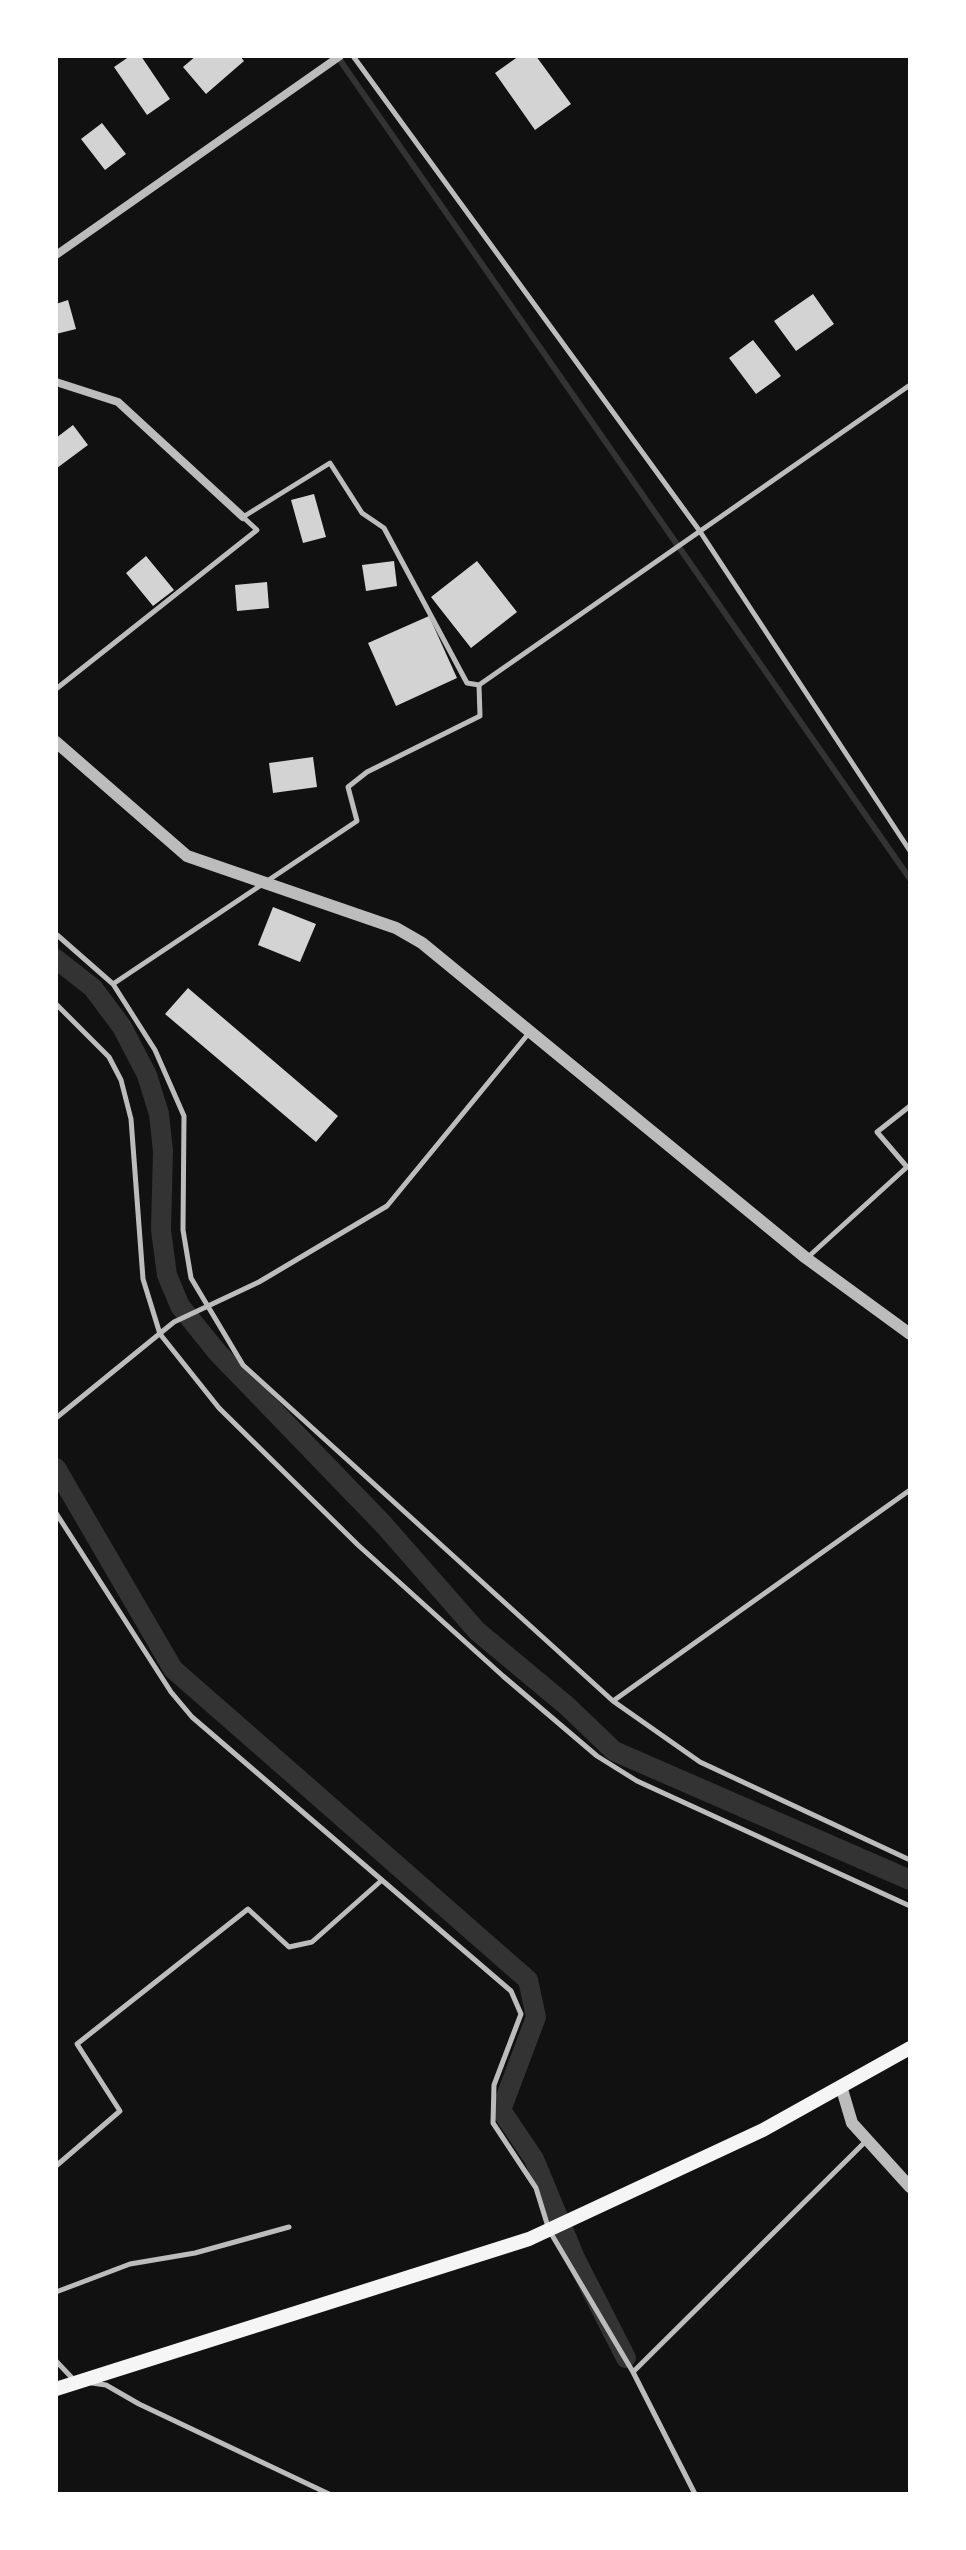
<!DOCTYPE html>
<style>
body{margin:0}
#map{position:relative;width:966px;height:2550px;overflow:hidden;background:#111;font-family:Overpass,sans-serif}
canvas{display:block}
.frame{position:absolute;inset:0;border:58px solid #fff;pointer-events:none}
</style>
<div id="map">
<canvas width="966" height="2550"></canvas>
<div class="frame"></div>
</div>
<script>
const g = document.querySelector('canvas').getContext('2d');
g.lineJoin = 'round';
function poly(rows) {
  const path = new Path2D();
  for (const r of rows) {
    path.moveTo(r[0], r[1]);
    for (let i = 2; i < r.length; i += 2) path.lineTo(r[i], r[i + 1]);
  }
  return path;
}
function stroke(path, color, width, dash) {
  g.strokeStyle = color;
  g.lineWidth = width;
  g.lineCap = dash ? 'butt' : 'round';
  g.setLineDash(dash || []);
  g.stroke(path);
}
function fillPath(path, color) {
  g.fillStyle = color;
  g.fill(path, 'evenodd');
}
stroke(poly([
 [337,56,910,879]
]), '#333', 6);
stroke(poly([
 [56,959,93,988,122,1027,147,1075,159,1114,163,1151,161,1230,167,1275,180,1306,217,1352,384,1525,477,1631,567,1706,614,1751,910,1880],
 [56,1468,173,1669,528,1980,536,2017,501,2110,534,2159,575,2258,626,2358]
]), '#333', 20);
fillPath(poly([
 [130,56,141,56,170,99,147,115,114,67],
 [196,56,240,56,244,61,206,94,183,67],
 [519,56,536,56,571,104,535,130,495,73],
 [102,123,126,154,105,170,81,139],
 [813,294,834,324,796,351,774,321],
 [68,300,76,329,56,334,56,304],
 [753,340,781,376,756,394,729,358],
 [73,425,88,445,57,468,56,438],
 [314,494,326,537,303,543,291,500],
 [146,556,174,590,153,606,126,573],
 [394,561,397,586,366,591,362,565],
 [477,561,517,612,471,648,431,597],
 [267,582,269,608,237,611,235,585],
 [429,616,457,678,396,706,368,643],
 [313,757,317,787,273,793,269,763],
 [273,907,316,924,300,962,258,945],
 [188,988,338,1116,316,1142,165,1014]
]), '#d3d3d3');
stroke(poly([
 [353,56,699,530,910,851],
 [56,689,257,530,243,517,330,463,362,513,384,528,467,683,479,685],
 [56,934,113,984,155,1050,184,1116,183,1230,191,1278,243,1365,613,1701,910,1490],
 [113,984,357,821,348,787,367,772,480,716,479,685,910,385],
 [56,1004,109,1057,121,1080,131,1119,143,1279,160,1334,219,1408,358,1545,503,1676,597,1756,637,1781,910,1906],
 [807,1258,907,1167,877,1132,910,1106],
 [56,1418,174,1322,259,1282,387,1206,529,1033],
 [56,1513,171,1692,192,1717,511,1991,521,2014,494,2085,493,2123,536,2188,549,2230,633,2372,695,2494],
 [613,1701,700,1762,910,1860],
 [56,2166,120,2111,77,2044,248,1909,289,1947,312,1942,382,1880],
 [56,2292,130,2264,195,2253,289,2227],
 [56,2361,74,2380],
 [633,2372,868,2139],
 [92,2383,106,2385,139,2404,329,2494]
]), '#bcbcbc', 5);
stroke(poly([
 [56,255,340,56],
 [56,382,118,402,243,517]
]), '#bcbcbc', 8);
stroke(poly([
 [56,742,187,856,396,928,422,943,806,1258,910,1334],
 [841,2086,852,2123,910,2187]
]), '#bcbcbc', 12);
stroke(poly([
 [56,2389,529,2239,763,2130,910,2048]
]), '#f5f5f5', 14);
</script>
